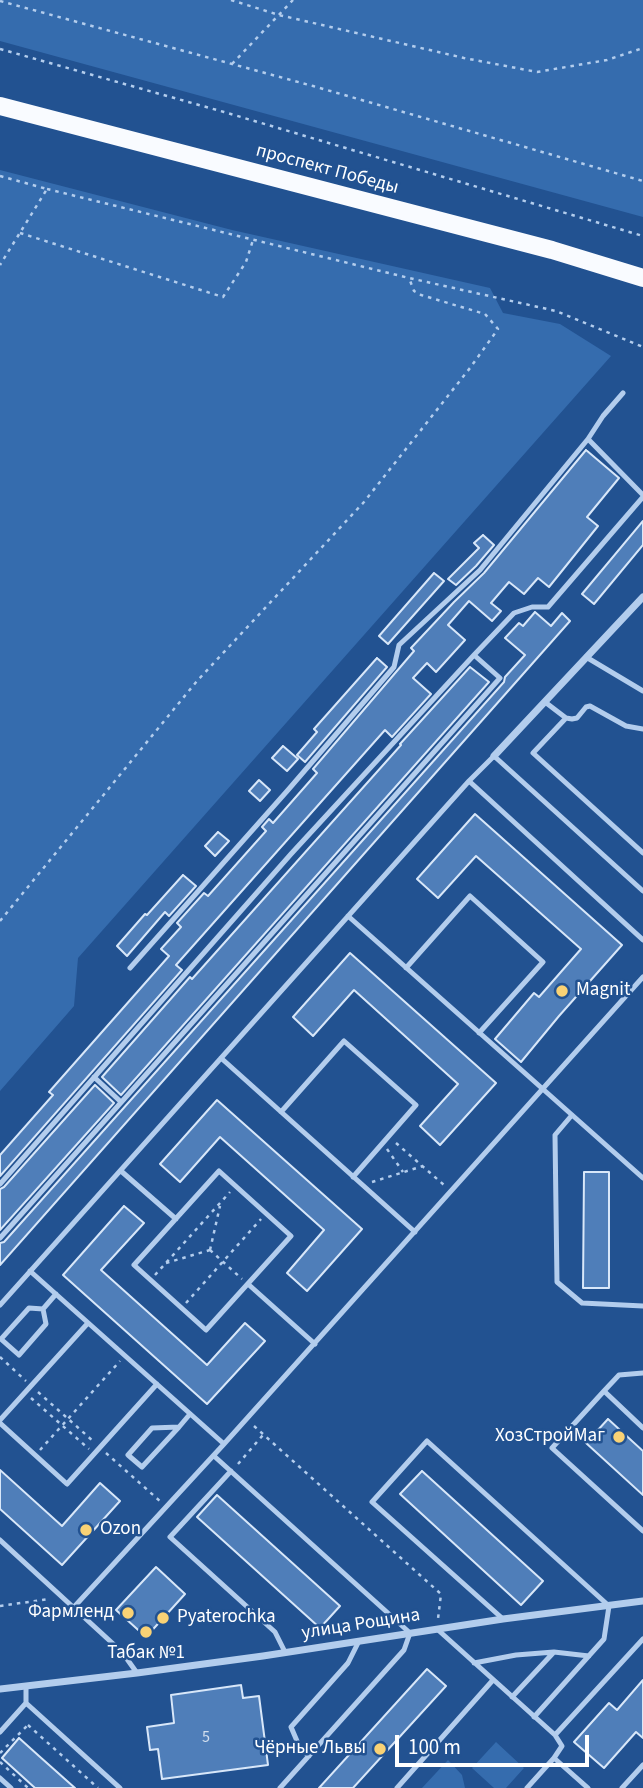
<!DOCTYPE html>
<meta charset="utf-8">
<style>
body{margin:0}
#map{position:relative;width:643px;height:1788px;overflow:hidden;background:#225291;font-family:"Source Sans 3",sans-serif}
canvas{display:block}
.scale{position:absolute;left:395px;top:1735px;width:194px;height:32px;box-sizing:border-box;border:4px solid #fff;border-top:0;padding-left:9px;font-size:21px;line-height:24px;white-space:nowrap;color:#fff;-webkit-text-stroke:5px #225291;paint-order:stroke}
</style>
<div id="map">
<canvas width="643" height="1788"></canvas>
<div class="scale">100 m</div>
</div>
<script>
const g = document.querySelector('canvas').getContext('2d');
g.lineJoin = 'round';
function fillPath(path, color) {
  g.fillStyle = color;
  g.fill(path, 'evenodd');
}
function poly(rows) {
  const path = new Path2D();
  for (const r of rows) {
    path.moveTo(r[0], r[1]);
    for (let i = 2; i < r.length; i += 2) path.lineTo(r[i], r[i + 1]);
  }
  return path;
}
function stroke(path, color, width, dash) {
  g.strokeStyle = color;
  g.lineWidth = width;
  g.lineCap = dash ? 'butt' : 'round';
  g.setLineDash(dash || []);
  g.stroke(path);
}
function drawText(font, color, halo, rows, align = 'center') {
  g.font = font + ' "Source Sans 3",sans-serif';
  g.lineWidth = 5;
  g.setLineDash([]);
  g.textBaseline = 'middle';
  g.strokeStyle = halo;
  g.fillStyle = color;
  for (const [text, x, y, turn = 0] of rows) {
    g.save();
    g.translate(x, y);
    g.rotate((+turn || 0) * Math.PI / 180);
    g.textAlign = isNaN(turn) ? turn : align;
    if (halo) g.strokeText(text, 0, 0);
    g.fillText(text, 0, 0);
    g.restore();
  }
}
fillPath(poly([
 [0,0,643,0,643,217,0,41],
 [0,170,232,230,490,288,503,313,560,324,611,356,78,958,74,1006,0,1091],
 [496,1742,524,1768,506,1788,494,1788,472,1768],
 [448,1760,462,1775,465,1788,422,1788]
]), '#356cae');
const building = poly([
 [586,450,619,478,587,517,598,526,549,587,538,578,524,594,509,582,491,603,501,611,492,621,469,601,448,625,465,640,436,672,427,663,413,678,431,694,392,737,385,730,176,965,182,970,0,1176,0,1155,53,1095,49,1092,169,956,161,949,181,927,177,923,204,893,208,896,266,831,262,827,269,819,273,823,317,773,313,769,414,651,411,648,454,602,484,573,586,450],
 [643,521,643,545,594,604,582,594,643,521],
 [483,535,494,545,476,566,456,585,448,579,479,548,474,543,483,535],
 [434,573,444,581,388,644,379,636,434,573],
 [535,612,551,626,562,613,570,621,0,1265,0,1243,4,1242,504,682,505,677,525,655,505,638,519,623,523,626,535,612],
 [377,658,387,667,305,762,297,755,317,732,314,729,377,658],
 [470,667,489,682,121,1095,102,1077,190,977,192,979,401,745,400,744,470,667],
 [283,746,298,759,287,771,272,758,283,746],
 [259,780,270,790,260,801,249,791,259,780],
 [475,814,622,945,559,1016,521,1062,495,1039,534,993,539,997,581,949,476,856,438,898,417,879,475,814],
 [218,832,229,841,215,856,205,846,218,832],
 [183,875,196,886,169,916,165,912,127,956,117,946,145,914,147,915,183,875],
 [350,953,496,1083,440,1145,420,1126,458,1084,354,990,313,1036,293,1017,350,953],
 [95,1085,114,1103,0,1230,0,1189,4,1187,95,1085],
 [217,1100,362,1229,307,1291,287,1273,324,1230,220,1137,180,1182,160,1164,217,1100],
 [584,1172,609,1172,609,1288,583,1288,584,1172],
 [124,1206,144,1223,101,1270,207,1365,245,1323,265,1341,207,1404,63,1275,124,1206],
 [608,1419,643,1451,643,1495,586,1443,608,1419],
 [0,1470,62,1526,100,1483,120,1501,62,1565,0,1509,0,1470],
 [422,1471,543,1581,521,1605,400,1494,422,1471],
 [217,1495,340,1606,320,1628,197,1517,217,1495],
 [156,1567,185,1594,146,1637,116,1610,156,1567],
 [427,1669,446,1686,353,1788,319,1788,427,1669],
 [643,1680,643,1738,636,1732,604,1768,574,1742,609,1703,617,1710,643,1680],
 [241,1685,243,1698,259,1696,268,1765,162,1779,158,1749,150,1750,147,1727,174,1723,171,1695,241,1685],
 [19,1738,39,1756,75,1788,35,1788,2,1758,19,1738]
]);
fillPath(building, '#4f7eb9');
stroke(building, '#d8e7f9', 2);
stroke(poly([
 [231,0,279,15,464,58,537,72,607,60,643,48],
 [0,1,313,86,643,181],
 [0,49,224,112,643,236],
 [232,64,293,0],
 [0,176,47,189,0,265],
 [47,189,409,278,556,311,643,347],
 [20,233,223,297,246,262,253,240],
 [0,921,197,681,364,502,470,368,498,329,485,314,421,295,414,291,409,278],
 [396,1143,444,1185],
 [387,1149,403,1172],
 [372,1182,423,1166],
 [210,1250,242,1279],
 [210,1250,220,1206],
 [166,1263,210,1250],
 [155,1275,230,1192],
 [186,1303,261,1219],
 [0,1357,26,1381],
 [38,1392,93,1441],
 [31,1398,89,1449],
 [254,1426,441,1594,438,1619],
 [40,1450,120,1361],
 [106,1453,161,1502],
 [238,1464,263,1435],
 [0,1606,49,1599],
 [28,1725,98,1788],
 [0,1753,29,1724],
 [0,1762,28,1788]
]), '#b3cded', 2.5, [3.5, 5]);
stroke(poly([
 [588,439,643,495],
 [586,657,643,691],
 [545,702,566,718,572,719,577,718,586,707,590,706,626,726,643,729],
 [566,718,533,753,643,853],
 [469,781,643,940],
 [348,916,643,1178],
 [130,968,288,790,394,667,399,645,480,570,588,439,603,416,623,393],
 [406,968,470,896,543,962,479,1033],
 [221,1058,415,1232],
 [94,1077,121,1102],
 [281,1112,344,1041,416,1105,353,1177],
 [572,1115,555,1135,557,1282,582,1303,643,1306],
 [121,1171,176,1219],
 [219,1171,291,1236,206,1330,134,1265,219,1171],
 [0,1184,291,854,474,655,514,613,532,607,548,607,643,497],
 [0,1238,500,678,474,655],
 [30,1271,224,1444],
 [248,1284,315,1344],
 [0,1305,469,781,494,756,643,891],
 [43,1309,46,1324,19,1355,1,1339,29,1308,43,1309,56,1294],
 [604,1391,619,1375,643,1373],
 [0,1420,88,1323],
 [0,1423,67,1484,157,1384],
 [179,1427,152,1428,128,1455,142,1467,179,1427,190,1414],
 [643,1428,604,1391,552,1448,643,1531],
 [214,1456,410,1633,404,1650,280,1788],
 [231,1471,170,1537,275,1632,285,1652],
 [0,1540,122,1652,137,1673],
 [74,1607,224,1444,643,977],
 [503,1619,372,1502,427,1441,609,1606,604,1639,534,1717],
 [437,1629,555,1735,562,1746,554,1758,527,1788],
 [474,1663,516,1655,554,1652],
 [512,1697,554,1652,589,1656],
 [26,1703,120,1788],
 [0,1732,26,1703,26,1686],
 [555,1735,643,1639],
 [309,1756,300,1748,291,1727,348,1663,359,1641],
 [554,1758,588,1788],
 [0,1778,11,1788],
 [397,1788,493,1680],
 [622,1788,643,1765]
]), '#b3cded', 5);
stroke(poly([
 [494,756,643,597],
 [0,1689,137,1673,263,1656,503,1619,643,1601]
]), '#b3cded', 7);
stroke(poly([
 [0,106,552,250,643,278]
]), '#f9fbff', 18);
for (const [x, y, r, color] of [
 [562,991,7,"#f9d275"],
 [619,1437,7,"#f9d275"],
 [86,1530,7,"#f9d275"],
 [128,1613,7,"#f9d275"],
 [163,1618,7,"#f9d275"],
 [146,1632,7,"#f9d275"],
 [380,1749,7,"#f9d275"]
]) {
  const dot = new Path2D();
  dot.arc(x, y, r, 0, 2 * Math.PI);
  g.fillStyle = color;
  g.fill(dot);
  stroke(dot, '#225291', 2.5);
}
drawText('16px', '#d3dfee', null, [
 ["5",206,1738]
]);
drawText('19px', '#fff', '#225291', [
 ["проспект Победы",327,170,15],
 ["улица Рощина",361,1625,-9]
]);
drawText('19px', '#fff', '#225291', [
 ["Magnit",576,991],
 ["ХозСтройМаг",605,1437,"right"],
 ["Ozon",100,1530],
 ["Фармленд",114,1613,"right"],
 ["Pyaterochka",177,1618],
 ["Табак №1",146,1654,"center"],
 ["Чёрные Львы",366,1749,"right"]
], 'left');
</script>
